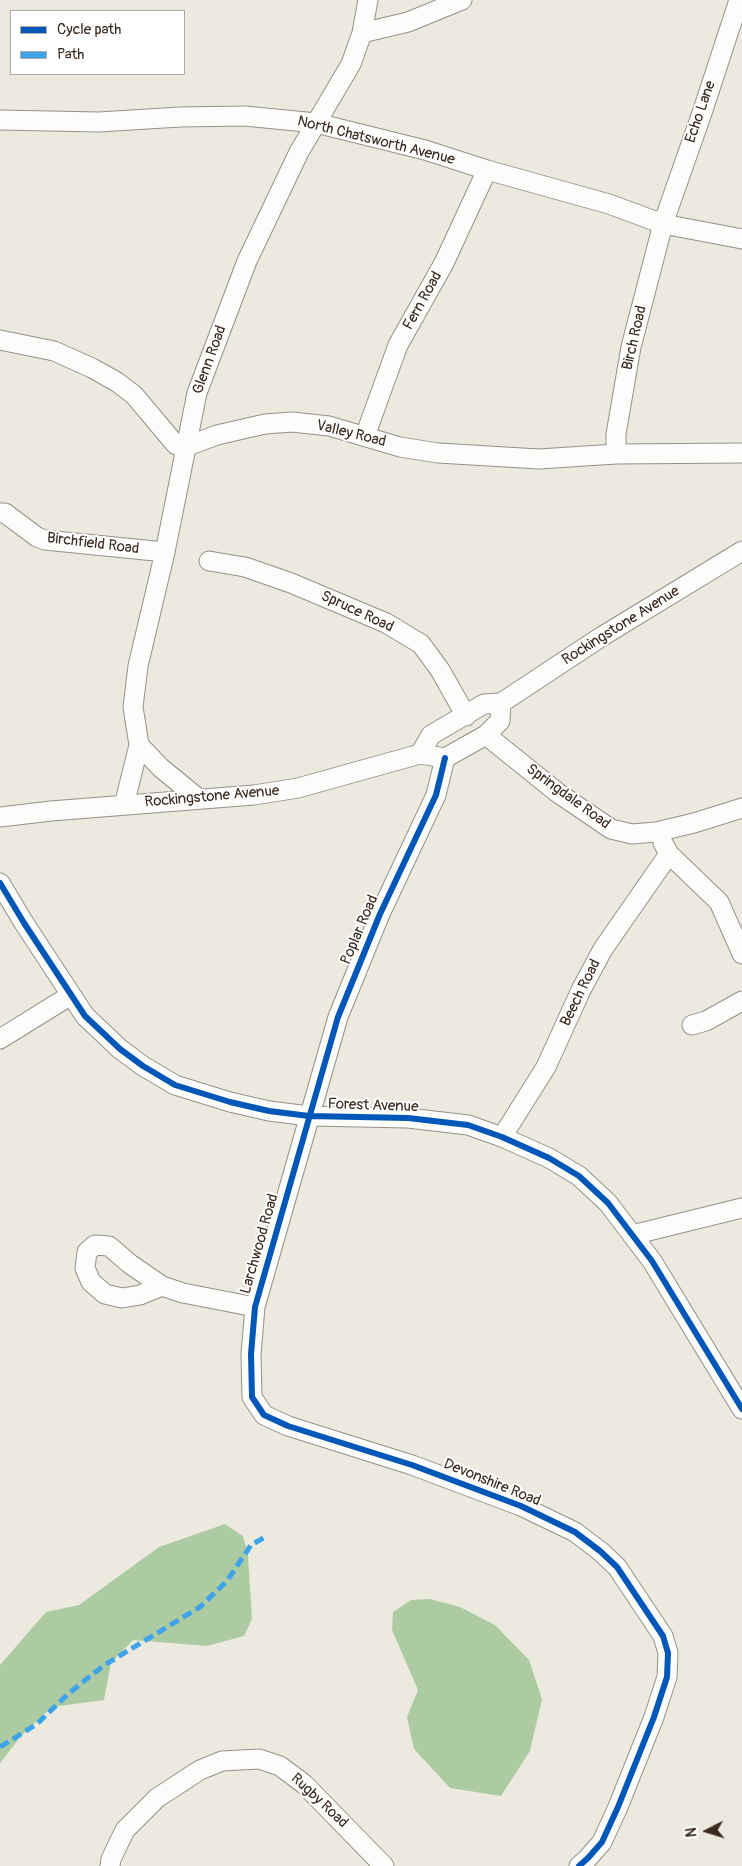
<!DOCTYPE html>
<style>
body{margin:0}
#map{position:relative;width:742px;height:1866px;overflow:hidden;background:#eceadf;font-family:Pangolin,sans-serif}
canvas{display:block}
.legend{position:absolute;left:10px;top:10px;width:175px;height:65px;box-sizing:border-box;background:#fff;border:1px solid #b1aaa5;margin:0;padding:6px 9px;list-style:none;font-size:15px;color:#3b2a1e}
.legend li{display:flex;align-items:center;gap:10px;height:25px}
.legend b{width:25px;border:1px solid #b1aaa5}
.north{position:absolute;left:682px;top:1806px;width:50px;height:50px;-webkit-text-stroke:4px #fff;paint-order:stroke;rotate:265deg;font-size:14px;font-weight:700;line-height:20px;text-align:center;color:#3b2a1e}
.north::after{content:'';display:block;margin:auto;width:18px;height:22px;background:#3b2a1e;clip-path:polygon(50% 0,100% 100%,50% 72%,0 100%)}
</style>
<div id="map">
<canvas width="742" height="1866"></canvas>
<ul class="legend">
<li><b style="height:6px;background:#0057b8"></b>Cycle path</li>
<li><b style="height:6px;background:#3fa3ea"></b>Path</li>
</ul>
<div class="north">N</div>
</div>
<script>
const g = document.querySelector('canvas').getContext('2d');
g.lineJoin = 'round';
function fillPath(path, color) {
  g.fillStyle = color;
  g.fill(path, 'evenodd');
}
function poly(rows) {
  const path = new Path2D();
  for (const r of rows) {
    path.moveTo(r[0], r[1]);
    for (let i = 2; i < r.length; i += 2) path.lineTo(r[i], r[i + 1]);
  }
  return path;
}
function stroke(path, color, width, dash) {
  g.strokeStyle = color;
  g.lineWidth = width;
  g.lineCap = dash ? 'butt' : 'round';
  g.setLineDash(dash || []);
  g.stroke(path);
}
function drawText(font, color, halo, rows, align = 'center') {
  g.font = font + ' Pangolin,sans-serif';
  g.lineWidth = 4;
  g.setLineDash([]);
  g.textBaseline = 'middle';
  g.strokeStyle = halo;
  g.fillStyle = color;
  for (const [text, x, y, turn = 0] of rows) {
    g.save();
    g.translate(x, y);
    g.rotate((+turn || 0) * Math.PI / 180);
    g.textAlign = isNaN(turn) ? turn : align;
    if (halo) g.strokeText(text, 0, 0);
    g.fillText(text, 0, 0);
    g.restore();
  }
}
fillPath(poly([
 [225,1524,243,1536,248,1555,252,1619,244,1636,207,1646,133,1640,111,1663,104,1700,52,1707,21,1736,0,1763,0,1665,46,1612,79,1605,159,1547],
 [430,1599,460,1607,495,1625,529,1660,542,1699,530,1751,501,1796,450,1788,414,1749,407,1717,418,1690,392,1630,393,1612,411,1600]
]), '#adcba2');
const minor = poly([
 [362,33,408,22,462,0],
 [0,120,99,122,180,117,245,116,316,123,425,150,487,170,609,204,663,224,742,239],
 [0,340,54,351,92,368,117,382,134,395,176,445,185,447,217,435,265,424,292,422,329,426,400,447,438,453,539,459,616,454,742,453],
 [365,436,398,345,444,263,487,170],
 [616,454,616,434,631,347,663,224,703,110,739,0],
 [0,513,5,513,37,537,45,540,165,552],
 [209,561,245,567,291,583,386,623,421,644,440,670,466,716],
 [486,735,558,793,611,829,632,834,656,832,694,823,742,808],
 [420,754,431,735,484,704,501,703,601,637,742,551],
 [445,758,436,795,380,914,338,1017,255,1307,251,1354,252,1397,264,1415,288,1426,412,1465,521,1506,575,1532,600,1551,617,1567,663,1636,668,1653,667,1677,654,1717,618,1807,602,1842,588,1858,579,1866],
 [199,799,161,768,139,745,133,707,138,666,165,552,197,393,247,261,299,152,351,64,362,33,368,0],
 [124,805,139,745],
 [0,817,51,811,254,795,298,788,420,754,445,758,486,735,500,721,501,703],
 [663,843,669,854,719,902,742,954],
 [0,883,24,923,85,1016,120,1049,143,1066,175,1085,230,1102,269,1111,309,1116,408,1118,468,1125,502,1137,549,1158,579,1176,608,1203,652,1261,742,1409],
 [692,1025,706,1021,742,1001],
 [0,1039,71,995],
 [502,1137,546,1067,581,990,603,949,669,854],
 [632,1235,742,1208],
 [162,1286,140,1295,122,1298,105,1294,91,1282,85,1268,87,1252,95,1245,109,1246,130,1264,162,1286,183,1293,255,1307],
 [110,1866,111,1859,125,1830,157,1798,200,1770,222,1761,259,1759,280,1766,304,1784,384,1866]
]);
stroke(minor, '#959189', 21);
stroke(minor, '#fcfcfa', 19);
stroke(poly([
 [0,1747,37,1724,68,1694,103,1666,200,1607,227,1581,251,1545,267,1536]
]), '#3fa3ea', 5, [10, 5]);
stroke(poly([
 [445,758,436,795,380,914,338,1017,255,1307,251,1354,252,1397,264,1415,288,1426,412,1465,521,1506,575,1532,600,1551,617,1567,663,1636,668,1653,667,1677,654,1717,618,1807,602,1842,588,1858,579,1866],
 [0,883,24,923,85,1016,120,1049,143,1066,175,1085,230,1102,269,1111,309,1116,408,1118,468,1125,502,1137,549,1158,579,1176,608,1203,652,1261,742,1409]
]), '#0057b8', 6);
drawText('15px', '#3b2a1e', '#fff', [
 ["Echo Lane",701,112,-71],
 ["North Chatsworth Avenue",376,141,14],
 ["Fern Road",423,301,-61],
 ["Birch Road",635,338,-77],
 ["Glenn Road",210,360,-70],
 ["Valley Road",351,434,14],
 ["Birchfield Road",93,544,7],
 ["Spruce Road",357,612,25],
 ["Rockingstone Avenue",621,626,-32],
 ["Rockingstone Avenue",212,797,-5],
 ["Springdale Road",568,797,36],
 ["Poplar Road",360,930,-67],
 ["Beech Road",581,993,-64],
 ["Forest Avenue",373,1106,2],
 ["Larchwood Road",260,1244,-74],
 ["Devonshire Road",492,1483,22],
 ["Rugby Road",319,1801,43]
]);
</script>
